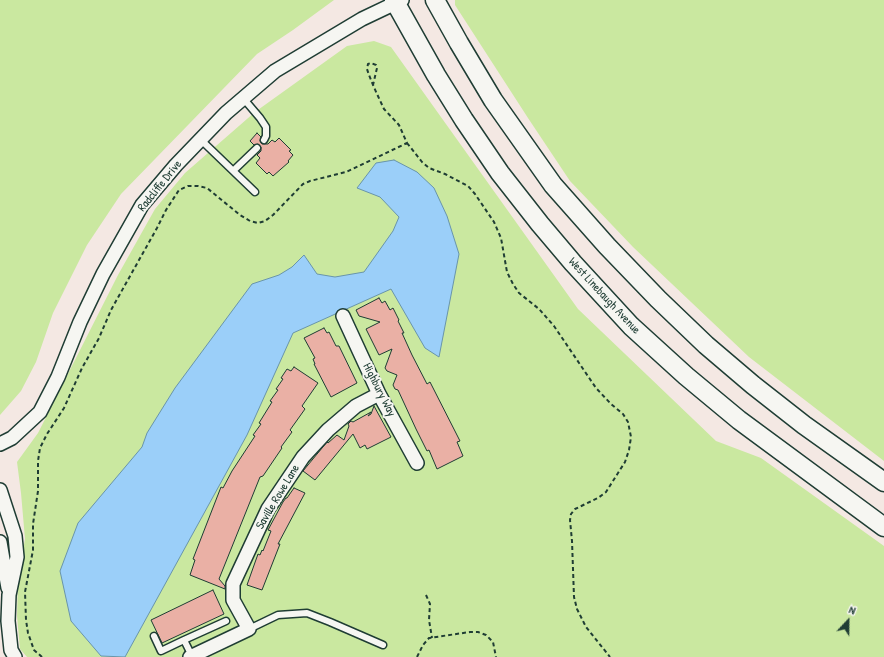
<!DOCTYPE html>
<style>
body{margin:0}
#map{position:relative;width:884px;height:657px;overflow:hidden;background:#f4e8e3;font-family:"Patrick Hand",sans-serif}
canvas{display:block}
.north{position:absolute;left:828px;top:601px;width:40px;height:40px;-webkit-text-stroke:3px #f6f6f2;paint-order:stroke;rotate:22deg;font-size:11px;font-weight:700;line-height:16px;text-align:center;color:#1f3d34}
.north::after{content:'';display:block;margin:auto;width:14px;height:18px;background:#1f3d34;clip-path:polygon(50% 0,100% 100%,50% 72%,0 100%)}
</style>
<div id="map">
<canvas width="884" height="657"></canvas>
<div class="north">N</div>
</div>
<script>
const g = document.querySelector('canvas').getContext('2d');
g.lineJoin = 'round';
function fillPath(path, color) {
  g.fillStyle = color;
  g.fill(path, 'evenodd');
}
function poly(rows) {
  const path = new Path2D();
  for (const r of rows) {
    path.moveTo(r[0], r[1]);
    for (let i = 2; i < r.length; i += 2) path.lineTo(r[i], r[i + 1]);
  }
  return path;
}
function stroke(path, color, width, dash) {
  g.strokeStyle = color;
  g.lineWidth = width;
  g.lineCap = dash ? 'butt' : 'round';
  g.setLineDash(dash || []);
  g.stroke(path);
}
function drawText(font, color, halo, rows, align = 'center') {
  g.font = font + ' "Patrick Hand",sans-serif';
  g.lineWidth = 4;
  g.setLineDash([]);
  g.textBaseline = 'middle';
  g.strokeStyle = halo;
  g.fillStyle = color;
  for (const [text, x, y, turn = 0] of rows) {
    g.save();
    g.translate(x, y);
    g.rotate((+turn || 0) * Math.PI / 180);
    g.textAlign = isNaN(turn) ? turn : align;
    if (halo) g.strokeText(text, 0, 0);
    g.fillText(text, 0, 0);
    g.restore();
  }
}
fillPath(poly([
 [0,0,334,0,293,30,257,54,121,194,87,245,53,313,36,362,21,391,0,415],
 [455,0,884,0,884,461,749,357,633,247,570,181,528,118,455,5],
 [374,41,391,47,578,309,716,441,761,458,884,546,884,657,27,657,20,649,17,616,18,578,25,539,21,493,17,462,38,433,118,275,155,209,185,173,255,112,347,46]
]), '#cae8a0');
const water = poly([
 [394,160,417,172,434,188,447,216,459,254,439,357,425,348,391,289,293,333,247,435,125,657,101,656,71,621,60,571,78,523,142,447,147,433,175,388,252,284,279,275,292,267,304,255,317,274,335,277,364,272,393,231,399,217,380,197,357,188,376,163,394,160]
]);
fillPath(water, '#9bcff9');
stroke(water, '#6995aa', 1);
const building = poly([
 [257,133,261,137,260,141,262,144,268,144,272,140,275,142,279,138,291,150,289,151,293,155,288,161,289,162,273,176,269,172,267,174,256,163,260,158,257,155,261,151,261,147,258,144,254,145,250,141,257,133],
 [379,298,382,303,385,301,390,310,393,308,399,320,398,321,404,333,402,333,412,355,427,384,430,382,460,441,457,442,463,456,437,469,429,450,427,451,416,429,398,390,395,389,393,385,397,375,387,371,385,368,392,349,379,355,366,329,380,322,359,316,356,310,379,298],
 [324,328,327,333,329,332,336,346,339,346,357,383,331,397,314,364,315,364,313,359,315,358,304,338,324,328],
 [294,367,318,383,302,406,305,409,290,430,292,432,281,447,282,448,263,476,260,477,219,579,225,586,225,589,190,575,195,560,193,559,221,487,223,488,232,471,255,436,253,435,261,424,259,423,272,402,270,401,278,390,276,389,283,379,281,378,287,369,291,371,294,367],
 [374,406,391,437,367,449,365,445,360,448,353,434,315,480,303,471,327,442,328,443,337,435,344,440,349,426,348,424,351,421,353,422,371,412,368,416,371,414,374,406],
 [294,488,305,493,278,544,280,544,262,590,247,585,258,554,260,555,262,550,263,551,271,531,268,530,283,502,286,498,287,498,294,488],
 [213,590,224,614,162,643,151,620,213,590]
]);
fillPath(building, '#eab0a5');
stroke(building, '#1f3d34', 1);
const service = poly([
 [243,98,260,118,266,127,266,136,264,140],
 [200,139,255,192],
 [233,171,257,148],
 [249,629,278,615,307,613,330,622,383,645],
 [154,636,161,651,184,640],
 [192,656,184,640,226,621]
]);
const minor = poly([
 [343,316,379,394,417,463],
 [0,444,12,438,40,412,58,377,80,322,103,274,142,205,176,165,226,113,275,71,362,19,402,0],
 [0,490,15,536,17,557,9,595,8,621,11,650,15,657],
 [0,542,8,588],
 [190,657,249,629,233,600,233,584,268,509,303,457,328,430,356,406,379,394]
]);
const secondary = poly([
 [394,0,436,75,464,120,500,173,540,224,573,263,631,326,686,376,739,420,884,527],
 [435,0,459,43,493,100,553,185,607,246,658,299,706,345,753,385,804,425,884,482]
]);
stroke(service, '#1f3d34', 9);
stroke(minor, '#1f3d34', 16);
stroke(secondary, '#1f3d34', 21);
stroke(poly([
 [407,143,422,162,429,168,445,174,468,186,475,194,494,222,501,238,507,272,513,284,519,293,539,309,554,326,596,388,611,404,623,414,628,422,631,437,629,450,625,462,618,473,606,492,598,498,575,509,571,514,570,520,572,541,574,597,577,609,586,627,610,657],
 [426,595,430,604,429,620,432,638],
 [42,657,34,650,28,633,26,620,25,592,33,550,33,524,38,491,38,461,40,448,47,434,64,408,82,368,99,338,111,310,157,228,166,210,179,190,188,186,198,186,207,188,240,215,250,221,258,223,265,221,273,215,303,184,310,181,346,172,407,143,399,125,384,109,377,94,373,85,369,75,367,69,368,64,371,63,376,65,377,68,373,85],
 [417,657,423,645,429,638,470,632,478,632,486,635,493,642,496,657]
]), '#1f3d34', 2, [4, 3]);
stroke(service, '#f6f6f2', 6);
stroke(minor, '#f6f6f2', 13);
stroke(secondary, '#f6f6f2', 18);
drawText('12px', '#1f3d34', '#f6f6f2', [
 ["Radcliffe Drive",160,186,-51],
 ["West Linebaugh Avenue",604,296,47],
 ["Highbury Way",379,390,63],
 ["Saville Rowe Lane",278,497,-59]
]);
</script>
